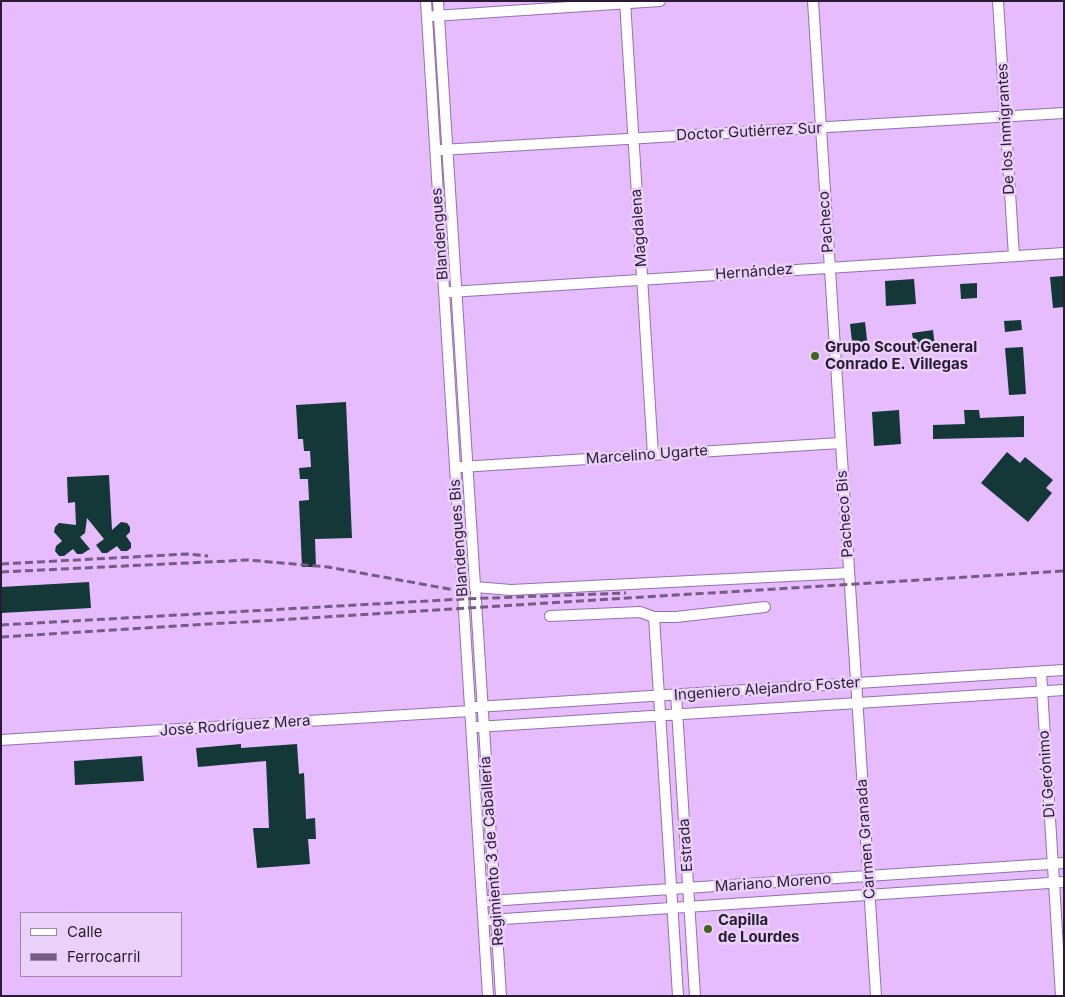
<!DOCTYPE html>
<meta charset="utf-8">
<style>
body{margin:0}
#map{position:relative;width:1065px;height:997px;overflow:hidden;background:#e6bcfe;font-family:Inter,sans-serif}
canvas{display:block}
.frame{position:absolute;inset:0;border:2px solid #2a1a33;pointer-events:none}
.legend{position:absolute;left:20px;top:912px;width:162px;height:65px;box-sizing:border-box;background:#ead1f9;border:1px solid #9d88aa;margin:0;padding:6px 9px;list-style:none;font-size:15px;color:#2a1a33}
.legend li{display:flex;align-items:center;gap:10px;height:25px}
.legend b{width:25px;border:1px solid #9d88aa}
</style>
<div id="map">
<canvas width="1065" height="997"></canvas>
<div class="frame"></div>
<ul class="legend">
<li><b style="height:6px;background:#fff"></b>Calle</li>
<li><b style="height:6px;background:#765c85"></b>Ferrocarril</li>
</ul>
</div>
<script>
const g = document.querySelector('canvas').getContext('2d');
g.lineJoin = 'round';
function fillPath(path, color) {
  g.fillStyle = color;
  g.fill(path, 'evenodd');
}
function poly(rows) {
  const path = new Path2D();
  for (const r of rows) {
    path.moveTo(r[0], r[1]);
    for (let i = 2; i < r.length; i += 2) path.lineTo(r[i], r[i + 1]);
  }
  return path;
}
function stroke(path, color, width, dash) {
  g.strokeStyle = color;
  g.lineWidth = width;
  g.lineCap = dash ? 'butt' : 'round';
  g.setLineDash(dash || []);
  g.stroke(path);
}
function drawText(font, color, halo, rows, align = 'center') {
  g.font = font + ' Inter,sans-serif';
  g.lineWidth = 5;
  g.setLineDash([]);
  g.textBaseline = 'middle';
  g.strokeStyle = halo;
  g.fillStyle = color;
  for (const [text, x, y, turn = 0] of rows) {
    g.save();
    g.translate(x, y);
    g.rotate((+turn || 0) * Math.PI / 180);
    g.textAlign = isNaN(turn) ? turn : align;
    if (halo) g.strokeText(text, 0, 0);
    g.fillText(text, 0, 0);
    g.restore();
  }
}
fillPath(poly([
 [1063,276,1064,307,1053,308,1050,277],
 [914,279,916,304,886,306,885,281],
 [977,283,977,298,961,299,960,284],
 [1021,320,1022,330,1005,332,1004,321],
 [865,322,868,348,853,350,850,324],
 [933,330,935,347,915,350,912,333],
 [1023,347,1026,394,1009,395,1005,348],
 [346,402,352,538,315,539,316,567,302,567,299,501,309,500,308,479,300,479,299,468,311,467,310,451,304,451,303,439,298,439,296,405],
 [899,410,901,444,874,446,872,412],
 [964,410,979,410,980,418,1024,416,1024,437,933,439,933,425,965,424],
 [1007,452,1020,463,1025,457,1053,480,1046,488,1052,493,1028,522,981,483],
 [109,475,112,530,121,522,127,523,130,527,130,532,126,536,131,543,131,548,127,551,121,551,117,546,107,553,102,553,96,545,104,539,87,518,85,533,80,537,90,549,82,554,77,554,73,549,64,556,59,556,55,551,56,546,62,541,54,532,55,527,59,523,76,525,75,502,68,503,67,477],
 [89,582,91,608,1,613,1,587],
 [241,744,241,748,297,744,299,774,304,773,306,819,315,818,316,839,308,839,310,864,257,868,253,828,269,828,266,761,198,767,196,748],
 [142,756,144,781,75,785,74,761]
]), '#143737');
const minor = poly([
 [426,1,488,996],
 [438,1,501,996],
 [625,1,653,455],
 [813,1,876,996],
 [998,1,1014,256],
 [434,16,660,1],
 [441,150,1064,113],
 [450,292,1064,253],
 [461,467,840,443],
 [475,587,511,590,849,573],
 [550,616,640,612,654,617,676,617,765,607],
 [654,617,678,996],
 [1041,672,1061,996],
 [676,694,695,996],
 [476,707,1064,670],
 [477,727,1064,690],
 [1,740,470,711],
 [489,901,1064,863],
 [489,920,1064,882]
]);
stroke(minor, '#966fac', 12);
stroke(minor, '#fff', 10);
stroke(poly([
 [1,564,187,554,208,556],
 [1,572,248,560,328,567,471,593],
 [1,625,463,599,626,593],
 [1,637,1064,571]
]), '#765c85', 3, [8, 4]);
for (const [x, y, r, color] of [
 [815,356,5,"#3f651e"],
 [708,929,5,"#3f651e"]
]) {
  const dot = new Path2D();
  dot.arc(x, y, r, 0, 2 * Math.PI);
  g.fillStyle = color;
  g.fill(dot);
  stroke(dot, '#ead1f9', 2);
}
drawText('15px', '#2a1a33', '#ead1f9', [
 ["De los Inmigrantes",1006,129,-93],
 ["Doctor Gutiérrez Sur",749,132,-3],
 ["Pacheco",826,222,-94],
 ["Magdalena",639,228,-94],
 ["Blandengues",440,234,-94],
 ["Hernández",754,272,-4],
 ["Marcelino Ugarte",647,455,-4],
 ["Pacheco Bis",845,514,-94],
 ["Blandengues Bis",459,538,-94],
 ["Ingeniero Alejandro Foster",767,689,-4],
 ["José Rodríguez Mera",235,726,-4],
 ["Di Gerónimo",1047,774,-94],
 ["Carmen Granada",866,839,-94],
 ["Estrada",686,845,-94],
 ["Regimiento 3 de Caballería",492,851,-94],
 ["Mariano Moreno",773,883,-4]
]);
drawText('bold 15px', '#2a1a33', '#ead1f9', [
 ["Grupo Scout General",825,347],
 ["Conrado E. Villegas",825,364],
 ["Capilla",718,920],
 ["de Lourdes",718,937]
], 'left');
</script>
